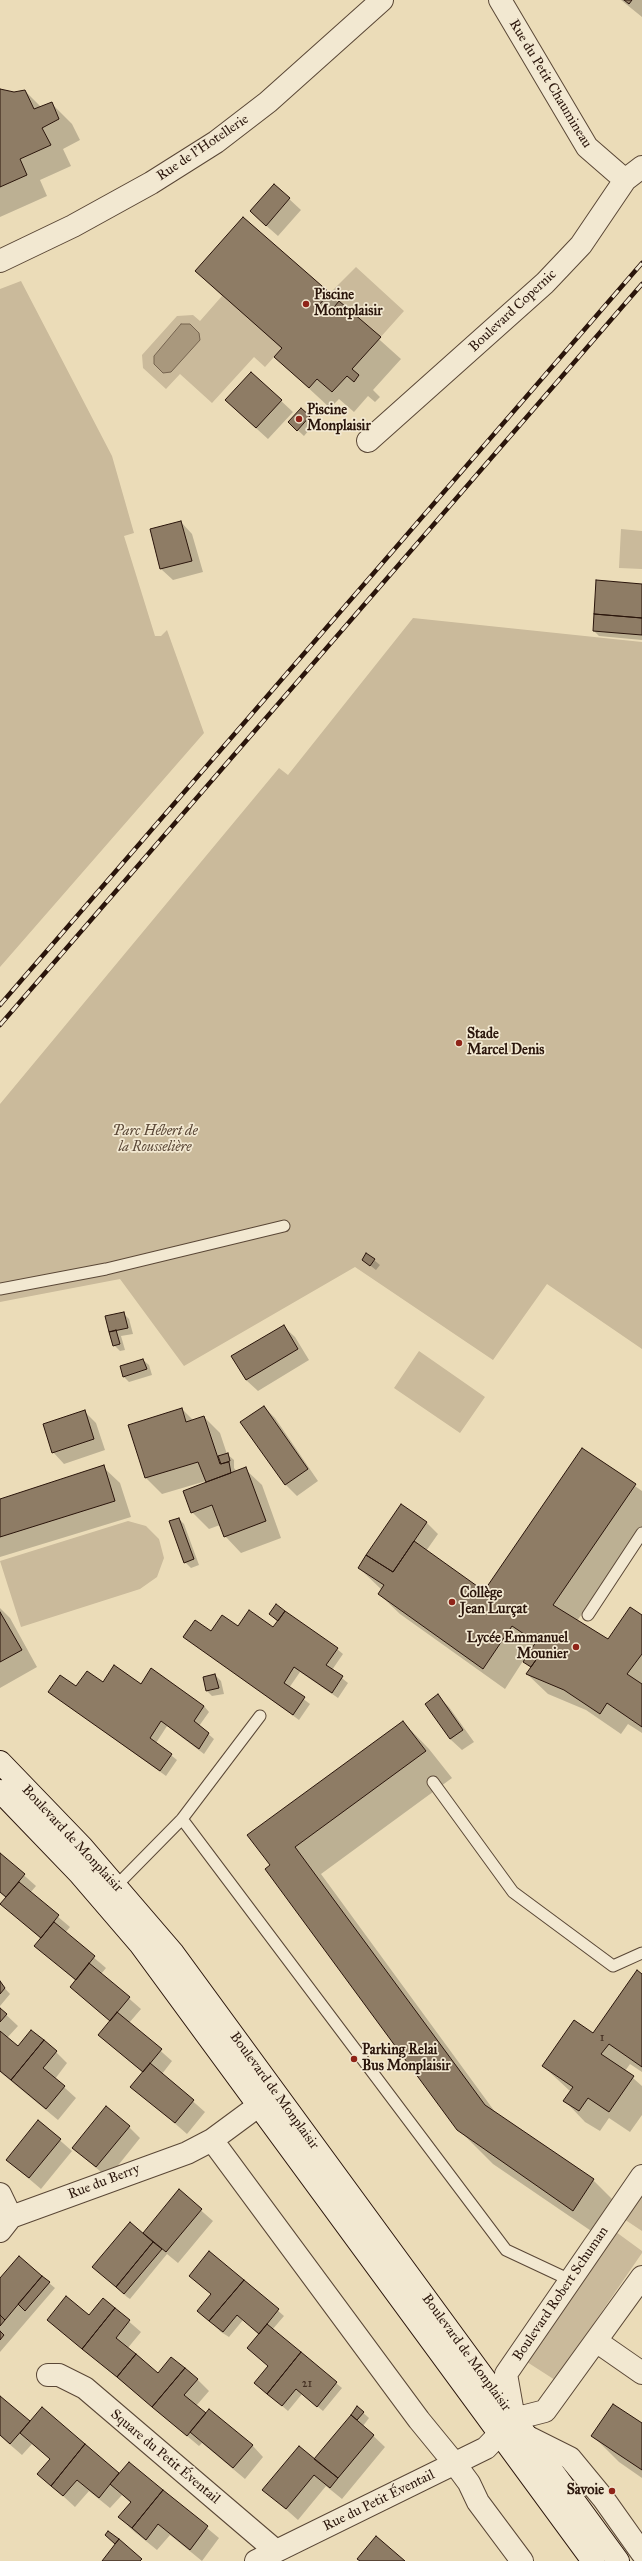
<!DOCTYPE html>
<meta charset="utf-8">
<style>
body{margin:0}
canvas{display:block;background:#ebdcb8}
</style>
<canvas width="642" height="2561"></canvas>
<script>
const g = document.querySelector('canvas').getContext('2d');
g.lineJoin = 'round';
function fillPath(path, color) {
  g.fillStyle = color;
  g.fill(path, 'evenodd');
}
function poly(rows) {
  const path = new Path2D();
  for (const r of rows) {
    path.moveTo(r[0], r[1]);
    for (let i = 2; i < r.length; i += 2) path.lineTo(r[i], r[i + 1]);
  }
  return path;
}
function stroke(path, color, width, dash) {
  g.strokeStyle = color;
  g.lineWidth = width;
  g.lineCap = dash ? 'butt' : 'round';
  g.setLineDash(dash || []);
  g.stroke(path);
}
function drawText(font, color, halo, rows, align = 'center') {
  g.font = font + ' "IM FELL Great Primer",serif';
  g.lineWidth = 3.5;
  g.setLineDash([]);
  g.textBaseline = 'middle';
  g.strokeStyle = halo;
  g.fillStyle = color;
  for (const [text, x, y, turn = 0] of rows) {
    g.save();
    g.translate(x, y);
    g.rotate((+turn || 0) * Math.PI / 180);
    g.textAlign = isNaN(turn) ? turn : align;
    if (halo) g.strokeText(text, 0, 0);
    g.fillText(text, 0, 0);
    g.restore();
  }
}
fillPath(poly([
 [243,217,330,293,356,267,404,311,352,369,359,375,354,382,347,376,317,379,309,388,274,357,265,367,254,357,212,403,180,374,166,389,143,368,142,355,177,316,193,315,200,321,222,296,195,271],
 [21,281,112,456,134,533,124,536,155,636,161,636,167,630,204,733,0,967,0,289],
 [621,529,642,531,642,569,619,568],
 [413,618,642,642,642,1349,547,1284,493,1360,355,1267,184,1366,120,1279,0,1302,0,1104,279,768,288,775],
 [419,1351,485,1397,460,1433,394,1388],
 [128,1521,146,1526,159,1539,164,1558,157,1577,140,1589,21,1627,0,1561],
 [642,2193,642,2231,624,2219],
 [616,2232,642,2251,642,2253,555,2380,527,2362]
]), '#caba9b');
const water = poly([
 [181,324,190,324,199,333,200,340,171,372,163,373,154,364,154,356,181,324]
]);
fillPath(water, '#a9987d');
stroke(water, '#76644f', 1);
fillPath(poly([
 [621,0,642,0,642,17],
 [0,89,13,93,25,91,41,107,51,103,72,124,80,140,63,149,71,166,40,180,47,196,0,217],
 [274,185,301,210,278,236,262,222],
 [244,218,401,359,373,390,380,397,375,402,368,396,354,412,339,399,330,408,275,357,282,349,196,271],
 [251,373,293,412,268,439,237,411],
 [301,409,315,423,304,436,289,422],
 [181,522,192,534,203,572,173,580,161,569],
 [642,585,642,640,599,636,594,631],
 [363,1260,374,1260,380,1265,376,1270],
 [123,1313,129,1319,133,1334,121,1336,125,1350,120,1351,114,1345,106,1317],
 [283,1326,295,1337,309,1360,258,1391,246,1380],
 [143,1360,149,1365,152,1375,129,1382,124,1377,121,1367],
 [264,1407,275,1418,318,1481,297,1496,286,1485],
 [182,1409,193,1420,204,1417,220,1433,227,1454,234,1460,234,1468,237,1472,245,1469,262,1485,281,1538,241,1553,225,1536,220,1525,209,1529,192,1512,206,1481,162,1494,146,1478],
 [85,1412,96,1423,105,1450,64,1464,53,1452],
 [582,1449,642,1491,642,1527,577,1621,608,1641,642,1616,642,1733,628,1724,621,1734,586,1710,548,1694,527,1674,532,1667,523,1661,505,1689,400,1614,379,1594,382,1590,359,1568,426,1522,438,1534,426,1551,485,1592],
 [103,1467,120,1483,131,1517,0,1557,0,1501],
 [179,1519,184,1524,199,1565,191,1568,185,1562],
 [0,1608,10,1618,37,1667,0,1688],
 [270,1614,337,1649,343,1654,332,1670,348,1683,338,1698,300,1672,289,1688,310,1704,299,1720,184,1636,238,1628,274,1629,278,1622],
 [215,1675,221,1681,224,1694,212,1696,207,1691,204,1678],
 [103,1683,204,1706,209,1712,199,1726,214,1739,204,1754,167,1726,156,1743,177,1760,166,1776,49,1692],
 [438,1696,449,1707,474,1742,462,1750,450,1739],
 [403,1722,429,1749,452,1778,321,1874,498,2116,593,2180,620,2207,600,2237,493,2164,466,2137,449,2118,266,1869],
 [0,1854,36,1886,30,1893,70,1927,65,1933,106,1968,101,1974,141,2009,129,2023,172,2061,162,2074,205,2112,187,2134,132,2086,143,2073,100,2035,111,2022,71,1987,76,1981,36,1946,41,1939,2,1904,6,1898,0,1893],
 [642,1975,642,2072,630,2064,625,2071,642,2086,642,2115,630,2132,609,2118,600,2131,585,2122,565,2101,571,2092,543,2066,594,2035],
 [0,1983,10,1994,0,2006],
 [0,2009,18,2026,7,2038,18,2048,56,2052,67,2063,55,2079,76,2098,58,2120,0,2072],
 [38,2121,72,2151,41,2189,7,2160],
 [129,2127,140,2138,108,2178,73,2148],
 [179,2191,213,2221,178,2263,167,2254,130,2299,127,2297,94,2267,143,2234],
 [190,2276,243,2280,284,2316,272,2330,342,2388,323,2411,302,2394,288,2411,261,2388,269,2367,248,2348,260,2334,243,2320,229,2337,221,2332,199,2311,212,2295],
 [0,2279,49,2283,55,2288,0,2352],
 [103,2299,141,2332,127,2349,158,2374,197,2379,209,2391,196,2406,252,2445,263,2457,245,2479,202,2443,199,2446,48,2320,89,2316],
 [0,2398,30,2422,42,2408,119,2474,129,2463,219,2538,202,2561,170,2535,157,2550,131,2529,120,2517,131,2503,122,2495,110,2508,89,2491,75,2507,39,2474,51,2460,32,2444,22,2455,0,2436],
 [358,2408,369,2418,363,2426,385,2447,342,2499,326,2486,298,2520,264,2490,314,2460],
 [642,2424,642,2478,619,2462,592,2435]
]), '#0003');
const building = poly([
 [624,0,632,0,629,4,624,0],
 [0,89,14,92,25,90,34,109,52,102,59,119,42,128,51,145,20,159,27,175,0,187,0,89],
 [274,184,290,198,266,226,250,211,274,184],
 [243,217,330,293,317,307,327,316,339,301,381,337,352,369,359,375,354,382,347,376,332,392,317,379,309,388,274,357,282,348,195,271,243,217],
 [251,372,282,400,256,428,225,400,251,372],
 [301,408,310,416,297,431,288,422,301,408],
 [181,521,192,561,160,569,150,529,181,521],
 [596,580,642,584,642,618,594,614,596,580],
 [594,614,642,618,642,635,593,631,594,614],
 [366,1253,375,1259,370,1266,362,1260,366,1253],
 [124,1312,128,1328,109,1332,105,1316,124,1312],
 [284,1325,298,1349,246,1380,231,1356,284,1325],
 [116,1330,120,1344,113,1346,109,1332,116,1330],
 [143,1359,147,1369,123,1377,120,1366,143,1359],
 [264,1406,308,1469,285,1485,240,1422,264,1406],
 [182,1408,186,1422,204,1416,220,1464,229,1462,231,1473,206,1482,198,1462,145,1478,128,1425,182,1408],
 [85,1410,94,1439,52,1453,43,1424,85,1410],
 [582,1448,636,1484,553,1605,608,1639,630,1607,642,1615,642,1654,627,1674,642,1684,642,1727,607,1703,600,1714,564,1690,526,1674,538,1657,530,1651,536,1642,512,1626,483,1669,378,1594,384,1585,358,1568,366,1555,393,1572,414,1541,484,1591,582,1448],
 [228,1453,230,1461,221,1464,218,1456,228,1453],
 [104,1465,115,1501,0,1537,0,1499,104,1465],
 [246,1467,266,1521,224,1537,212,1505,191,1513,183,1491,246,1467],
 [401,1504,427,1522,393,1572,366,1555,401,1504],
 [179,1518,194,1559,184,1563,169,1521,179,1518],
 [276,1604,285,1611,278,1621,269,1614,276,1604],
 [249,1610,273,1627,285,1611,338,1648,326,1665,343,1676,332,1693,294,1667,284,1683,305,1697,293,1715,183,1637,195,1620,211,1631,222,1615,238,1626,249,1610],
 [0,1612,22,1650,0,1662,0,1612],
 [530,1651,538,1657,531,1667,523,1662,530,1651],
 [114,1665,141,1684,151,1668,204,1706,194,1721,209,1733,199,1749,161,1721,150,1738,172,1754,160,1771,48,1692,60,1675,76,1686,87,1671,103,1682,114,1665],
 [215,1674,219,1688,206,1691,203,1677,215,1674],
 [438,1694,463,1730,450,1739,425,1704,438,1694],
 [403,1721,426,1751,295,1847,485,2105,594,2179,573,2211,457,2130,265,1869,270,1865,247,1835,403,1721],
 [0,1853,25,1874,6,1897,0,1892,0,1853],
 [19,1882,59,1915,41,1938,0,1904,19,1882],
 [54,1922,95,1956,76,1980,34,1946,54,1922],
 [89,1963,130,1997,110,2021,70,1987,89,1963],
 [637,1970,642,1974,642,2067,609,2044,601,2054,634,2076,609,2112,588,2098,579,2111,563,2101,573,2087,542,2066,574,2020,593,2033,637,1970],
 [0,1981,5,1988,0,1994,0,1981],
 [0,2008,7,2014,0,2022,0,2008],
 [117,2012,162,2049,143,2072,98,2035,117,2012],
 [31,2030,44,2040,11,2080,0,2071,0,2031,18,2046,31,2030],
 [44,2040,57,2051,43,2068,65,2086,46,2109,11,2080,44,2040],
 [150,2063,194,2100,175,2123,130,2087,150,2063],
 [106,2106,130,2126,96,2167,72,2148,106,2106],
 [38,2120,61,2139,29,2178,6,2160,38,2120],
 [179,2189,202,2209,166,2252,143,2233,179,2189],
 [130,2222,153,2242,116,2287,92,2267,130,2222],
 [153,2242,162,2249,124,2294,116,2287,153,2242],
 [209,2251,244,2280,209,2321,197,2311,211,2294,189,2276,209,2251],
 [19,2256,42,2276,5,2320,0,2315,0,2278,19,2256],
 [42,2276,50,2282,25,2311,18,2304,42,2276],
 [244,2280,279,2309,259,2334,237,2315,223,2332,209,2321,244,2280],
 [66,2296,89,2315,103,2298,115,2308,82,2349,47,2320,66,2296],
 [115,2308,130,2320,116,2338,136,2354,117,2377,82,2349,115,2308],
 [0,2315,5,2320,0,2326,0,2315],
 [267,2324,301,2352,267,2394,254,2383,268,2366,247,2348,267,2324],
 [0,2331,4,2335,0,2340,0,2331],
 [301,2352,337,2382,317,2407,296,2389,282,2406,267,2394,301,2352],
 [136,2354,158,2373,171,2357,185,2368,152,2407,117,2377,136,2354],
 [185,2368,198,2379,184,2395,206,2413,187,2436,152,2407,185,2368],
 [0,2396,30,2421,10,2444,0,2435,0,2396],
 [613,2404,642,2423,642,2470,591,2436,613,2404],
 [357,2406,364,2412,357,2420,351,2415,357,2406],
 [42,2407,85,2444,51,2486,37,2474,50,2459,20,2433,42,2407],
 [209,2409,253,2445,233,2468,190,2432,209,2409],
 [351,2415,374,2435,338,2478,314,2459,351,2415],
 [85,2444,119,2473,99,2498,77,2480,63,2496,51,2486,85,2444],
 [299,2446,338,2478,330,2488,314,2475,286,2509,262,2490,299,2446],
 [129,2462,163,2490,132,2528,118,2517,131,2502,110,2484,129,2462],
 [163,2490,208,2526,190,2550,158,2524,146,2540,132,2528,163,2490],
 [108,2531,119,2539,115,2544,105,2535,108,2531],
 [376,2536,405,2561,360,2561,357,2559,376,2536],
 [119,2539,142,2559,140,2561,102,2561,119,2539]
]);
fillPath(building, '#8e7c65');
stroke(building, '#2a150b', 1);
const service = poly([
 [0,1289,106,1269,284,1226],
 [588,1615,642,1533],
 [433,1782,513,1892,613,1966,642,1953],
 [182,1819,506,2250,570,2280],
 [116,1886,182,1819,260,1716]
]);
const minor = poly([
 [500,0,587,147,625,180],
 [0,261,73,226,151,183,216,142,268,102,382,0],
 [368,441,545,283,581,245,625,180,642,167],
 [212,2140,419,2420,455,2464,469,2483,478,2502,522,2561],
 [0,2194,11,2217],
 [0,2231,11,2217,187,2153,212,2140,273,2095],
 [596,2341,642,2373],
 [48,2375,59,2375,85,2388,276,2551],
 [514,2419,506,2374,642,2176],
 [528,2437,570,2458,603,2498,642,2553],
 [256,2561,486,2448,514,2419,545,2411,642,2277]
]);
const secondary = poly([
 [0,1762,82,1847,173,1953,618,2561],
 [0,1791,79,1873,140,1944,593,2561]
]);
stroke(service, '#5a4736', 13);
stroke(minor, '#5a4736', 24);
stroke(secondary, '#2a150b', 24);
stroke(service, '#f2e8d1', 11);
stroke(minor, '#f2e8d1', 22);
stroke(secondary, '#f2e8d1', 22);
const rail = poly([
 [0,1005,642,263],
 [0,1025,642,284]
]);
stroke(rail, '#2a150b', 4.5);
stroke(rail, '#f2e8d1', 3, [9]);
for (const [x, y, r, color] of [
 [306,304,4,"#8f2418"],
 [299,419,4,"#8f2418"],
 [459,1043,4,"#8f2418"],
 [452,1602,4,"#8f2418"],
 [576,1647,4,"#8f2418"],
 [354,2059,4,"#8f2418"],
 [612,2491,4,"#8f2418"]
]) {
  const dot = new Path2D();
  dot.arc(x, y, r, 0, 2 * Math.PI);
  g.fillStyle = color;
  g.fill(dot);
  stroke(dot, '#f2e8d1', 1.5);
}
drawText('12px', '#432f22', null, [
 ["1",602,2038],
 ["21",307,2384]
]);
drawText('14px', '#2a150b', '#f2e8d1', [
 ["Rue du Petit Chaumineau",550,84,59],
 ["Rue de l'Hotellerie",203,148,-34],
 ["Boulevard Copernic",513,311,-43],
 ["Boulevard de Monplaisir",72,1839,47],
 ["Boulevard de Monplaisir",274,2091,54],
 ["Rue du Berry",104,2182,-21],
 ["Boulevard Robert Schuman",561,2294,-56],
 ["Boulevard de Monplaisir",466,2353,54],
 ["Square du Petit Éventail",165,2457,40],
 ["Rue du Petit Éventail",379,2501,-26]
]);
drawText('bold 14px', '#2a150b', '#f2e8d1', [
 ["Piscine",314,296],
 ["Montplaisir",314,312],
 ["Piscine",307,411],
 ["Monplaisir",307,427],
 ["Stade",467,1035],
 ["Marcel Denis",467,1051],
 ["Collège",460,1594],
 ["Jean Lurçat",460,1610],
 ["Lycée Emmanuel",568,1639,"right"],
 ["Mounier",568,1655,"right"],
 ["Parking Relai",362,2051],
 ["Bus Monplaisir",362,2067],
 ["Savoie",604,2491,"right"]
], 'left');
drawText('italic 14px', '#5a4736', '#f2e8d1', [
 ["Parc Hébert de",155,1132],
 ["la Rousselière",155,1148]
]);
</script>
